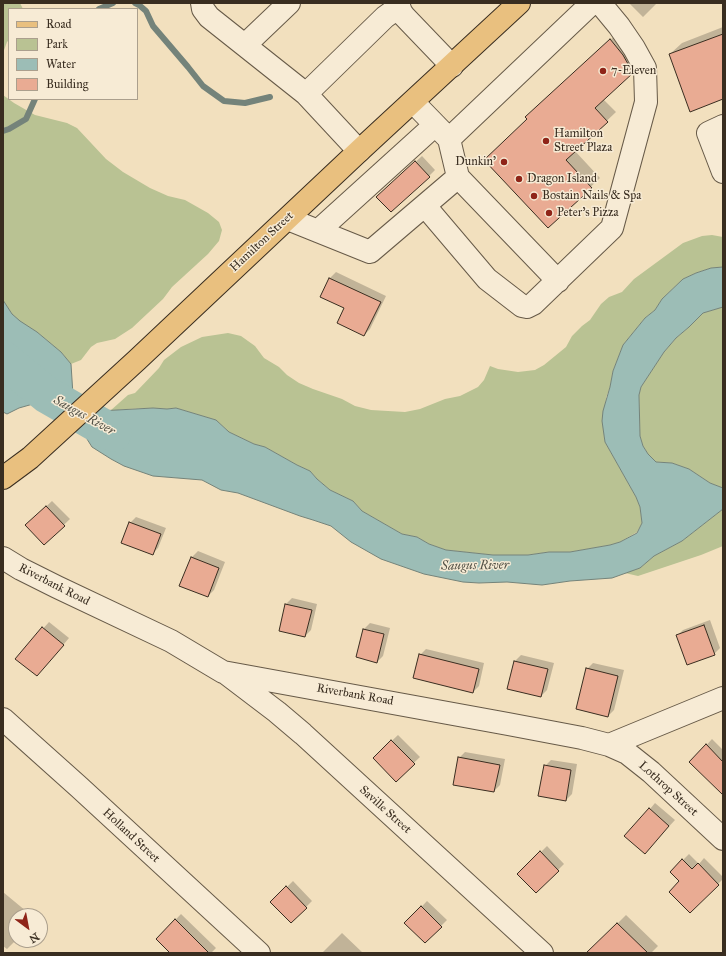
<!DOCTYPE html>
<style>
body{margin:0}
#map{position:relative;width:726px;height:956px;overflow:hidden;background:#f2e0be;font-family:"IM FELL Great Primer",serif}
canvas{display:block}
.frame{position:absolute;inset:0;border:4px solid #392d20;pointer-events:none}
.legend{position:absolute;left:8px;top:8px;width:130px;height:92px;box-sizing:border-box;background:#f7ebd5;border:1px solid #ab9f8d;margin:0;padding:5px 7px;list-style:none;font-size:12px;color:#392d20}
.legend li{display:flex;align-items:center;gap:8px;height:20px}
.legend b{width:20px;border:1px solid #ab9f8d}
.north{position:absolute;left:8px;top:908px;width:40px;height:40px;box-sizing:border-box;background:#f7ebd5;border:1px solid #ab9f8d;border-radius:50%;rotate:148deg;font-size:11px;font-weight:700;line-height:16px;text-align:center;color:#392d20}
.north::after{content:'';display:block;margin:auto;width:14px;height:18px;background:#8f2418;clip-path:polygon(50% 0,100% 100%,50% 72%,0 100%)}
</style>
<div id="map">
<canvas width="726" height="956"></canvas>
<div class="frame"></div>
<ul class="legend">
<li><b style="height:5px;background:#e9c07f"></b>Road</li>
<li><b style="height:11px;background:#b9c293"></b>Park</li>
<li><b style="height:11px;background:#9cbdb6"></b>Water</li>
<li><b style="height:11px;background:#e9ab93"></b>Building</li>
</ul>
<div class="north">N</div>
</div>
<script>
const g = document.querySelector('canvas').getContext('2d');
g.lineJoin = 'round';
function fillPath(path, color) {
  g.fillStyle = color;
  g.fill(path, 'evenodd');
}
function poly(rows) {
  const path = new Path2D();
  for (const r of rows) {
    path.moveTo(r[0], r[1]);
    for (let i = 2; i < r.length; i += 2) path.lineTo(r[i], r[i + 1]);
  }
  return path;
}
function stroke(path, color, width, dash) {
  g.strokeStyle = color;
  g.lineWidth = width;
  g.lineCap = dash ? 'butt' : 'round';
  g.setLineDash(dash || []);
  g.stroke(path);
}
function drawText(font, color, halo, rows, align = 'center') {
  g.font = font + ' "IM FELL Great Primer",serif';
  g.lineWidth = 3;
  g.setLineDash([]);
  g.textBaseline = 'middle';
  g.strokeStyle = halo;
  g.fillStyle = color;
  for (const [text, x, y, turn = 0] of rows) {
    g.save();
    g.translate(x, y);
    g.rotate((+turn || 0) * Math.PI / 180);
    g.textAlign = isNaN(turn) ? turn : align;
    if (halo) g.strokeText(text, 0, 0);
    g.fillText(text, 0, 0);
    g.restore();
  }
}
fillPath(poly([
 [3,3,20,3,23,9,9,9,9,40,7,42,3,53],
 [3,95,14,103,35,115,67,123,77,128,106,159,123,172,150,188,168,196,185,200,208,213,219,222,222,230,219,241,208,254,172,287,163,299,132,328,115,339,97,343,91,347,81,360,71,364,61,352,37,332,20,322,12,314,3,300],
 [712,235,723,237,723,267,711,268,696,273,683,279,662,299,655,310,645,318,623,345,613,371,610,387,606,398,604,432,605,442,636,497,640,507,642,523,637,532,620,542,610,545,570,552,549,552,528,555,493,555,446,550,429,544,417,537,402,534,362,511,353,501,330,490,317,479,310,471,297,465,265,447,254,444,229,432,216,420,176,408,167,409,153,408,127,409,110,411,128,395,135,393,159,368,164,360,181,347,202,337,228,333,241,336,255,346,264,358,279,367,287,375,299,383,313,389,342,399,355,406,371,410,405,412,420,409,445,399,460,396,478,387,484,380,490,366,498,369,518,372,535,370,544,365,566,347,572,336,582,326,590,320,601,304,609,297,622,292,634,279,683,243,702,236],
 [723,307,723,488,710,483,689,469,672,463,656,462,648,454,643,446,640,436,639,395,641,387,664,352,676,338,689,327,703,313],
 [723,509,723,546,701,555,638,576,625,573,640,568,654,556,682,541]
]), '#b9c293');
const water = poly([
 [723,267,723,307,703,313,689,327,676,338,664,352,641,387,639,395,640,436,643,446,648,454,656,462,672,463,689,469,710,483,723,488,723,509,682,541,654,556,640,568,612,578,570,581,542,585,507,582,479,583,463,582,424,574,381,559,351,542,331,526,313,520,300,516,238,493,221,490,202,480,153,476,124,466,111,459,92,447,87,439,83,430,88,420,99,411,153,408,167,409,176,408,216,420,229,432,254,444,265,447,297,465,310,471,317,479,330,490,353,501,362,511,402,534,417,537,429,544,446,550,493,555,528,555,549,552,570,552,610,545,620,542,637,533,642,523,640,507,636,497,605,442,602,421,603,411,610,387,613,371,623,345,645,318,655,310,662,299,683,279,696,273,711,268,723,267],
 [3,300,12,314,20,321,37,332,61,352,71,364,73,395,60,409,52,408,40,402,19,408,7,414,3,412,3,300]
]);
fillPath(water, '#9cbdb6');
stroke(water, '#74837a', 1);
fillPath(poly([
 [629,3,657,3,643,17],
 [723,27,723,98,670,54,682,43],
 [620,31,641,63,603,99,616,112,575,151,600,178,548,227,528,119,536,108],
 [422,156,435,170,429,176,384,191],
 [336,272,386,296,370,329,364,335,345,308,330,278],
 [52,501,70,519,44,544,33,519],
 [136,517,166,528,158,548,152,554,130,523],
 [198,551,225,562,214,590,208,596,192,557],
 [292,598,317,604,311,630,305,636,280,630,286,604],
 [710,620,720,648,714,654,677,636,683,630],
 [49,622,69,638,43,669,17,658],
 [370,623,390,628,383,656,377,662,364,629],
 [426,649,484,663,479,686,473,692,420,655],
 [521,655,554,663,547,690,541,696,515,661],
 [593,663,624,670,614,710,608,716,587,669],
 [398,735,420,757,396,780,374,758],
 [712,739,723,750,723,780,691,762],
 [465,752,505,759,500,785,494,791,459,758],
 [551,760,577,764,572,794,566,800,545,766],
 [655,803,675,820,650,847,650,809],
 [547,846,564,864,536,892,519,874],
 [689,854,699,864,704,858,723,877,723,879,690,912,681,881,671,872],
 [293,881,312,901,291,922,272,902],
 [3,892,32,916,16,916,16,940,7,949,3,946],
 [427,901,447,920,425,942,406,923],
 [181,914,216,948,211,953,172,953,157,939],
 [626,915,658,946,651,953,598,953,593,948],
 [342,933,363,953,322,953]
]), '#0003');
stroke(poly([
 [135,3,139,5,146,11,153,26,188,67,203,86,224,101,245,103,270,97],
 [99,9,113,3],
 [3,131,9,129,26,119,35,99]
]), '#74837a', 6);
stroke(poly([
 [3,359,47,395,113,433]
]), '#9cbdb6', 37);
const building = poly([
 [723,34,723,99,690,112,669,54,723,34],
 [610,39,623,55,633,73,595,108,608,122,566,160,592,188,548,228,484,160,527,119,525,117,610,39],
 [415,161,430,177,391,212,376,197,415,161],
 [329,278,381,302,364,336,337,323,344,308,320,297,329,278],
 [46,506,65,526,44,545,25,525,46,506],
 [129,522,161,534,153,555,121,543,129,522],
 [191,557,219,568,208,597,179,586,191,557],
 [285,604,312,610,305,637,279,631,285,604],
 [704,625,715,655,687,665,676,635,704,625],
 [42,627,64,645,37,676,15,659,42,627],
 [363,629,384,634,377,663,356,657,363,629],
 [419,654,479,669,473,693,413,678,419,654],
 [514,661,548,669,541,697,507,689,514,661],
 [586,668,618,676,608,717,576,709,586,668],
 [391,740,415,764,396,782,373,758,391,740],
 [706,744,723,762,723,795,689,762,706,744],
 [458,757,500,765,494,792,453,785,458,757],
 [544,765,571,770,566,801,538,796,544,765],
 [649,808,669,826,645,854,624,836,649,808],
 [540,851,559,871,536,893,517,874,540,851],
 [682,859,692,869,698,863,719,885,690,913,669,892,679,881,670,872,682,859],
 [286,886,307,908,291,923,270,902,286,886],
 [421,906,442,927,425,943,404,923,421,906],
 [175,919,209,953,170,953,156,939,175,919],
 [617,923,648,953,586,953,617,923]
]);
fillPath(building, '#e9ab93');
stroke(building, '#392d20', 1);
const minor = poly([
 [202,3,203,9,209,17,306,94,359,151],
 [398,3,401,12,404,16,452,66],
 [245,45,289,3],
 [306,94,385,17,399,7],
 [413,102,449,139,592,3],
 [723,126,708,133,723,172],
 [458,177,558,281],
 [425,206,487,279,522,306,527,307,533,304,612,228,646,102,645,68,634,48,619,26,600,3],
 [288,219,370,252,458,177,449,139],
 [318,231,435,125],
 [3,558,21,569,57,587,171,641,223,672,508,724,582,738,609,745,723,698],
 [227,674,277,712,303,734,542,953],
 [3,719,79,787,259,953],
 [609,745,627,753,651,772,723,839]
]);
const major = poly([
 [3,478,30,458,137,360,359,151,519,3]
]);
stroke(minor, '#675a48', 24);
stroke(major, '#392d20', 24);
stroke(minor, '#f7ebd5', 22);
stroke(major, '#e9c07f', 22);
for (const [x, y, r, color] of [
 [603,71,4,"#8f2418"],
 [546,141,4,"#8f2418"],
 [504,162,4,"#8f2418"],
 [519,179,4,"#8f2418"],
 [534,196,4,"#8f2418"],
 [549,213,4,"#8f2418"]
]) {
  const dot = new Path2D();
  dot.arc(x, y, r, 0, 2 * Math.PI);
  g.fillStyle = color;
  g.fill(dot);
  stroke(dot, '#f7ebd5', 1.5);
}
drawText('12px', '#392d20', '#f7ebd5', [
 ["7-Eleven",611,71],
 ["Hamilton",554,134],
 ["Street Plaza",554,148],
 ["Dunkin'",496,162,"right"],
 ["Dragon Island",527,179],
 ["Bostain Nails & Spa",542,196],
 ["Peter's Pizza",557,213]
], 'left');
drawText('12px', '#392d20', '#f7ebd5', [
 ["Hamilton Street",262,242,-43],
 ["Riverbank Road",54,585,27],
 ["Riverbank Road",355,695,10],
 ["Lothrop Street",668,789,42],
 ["Saville Street",385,810,42],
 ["Holland Street",131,836,43]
]);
drawText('italic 13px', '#525146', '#f7ebd5', [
 ["Saugus River",84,416,29],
 ["Saugus River",475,566,-1]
]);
</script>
